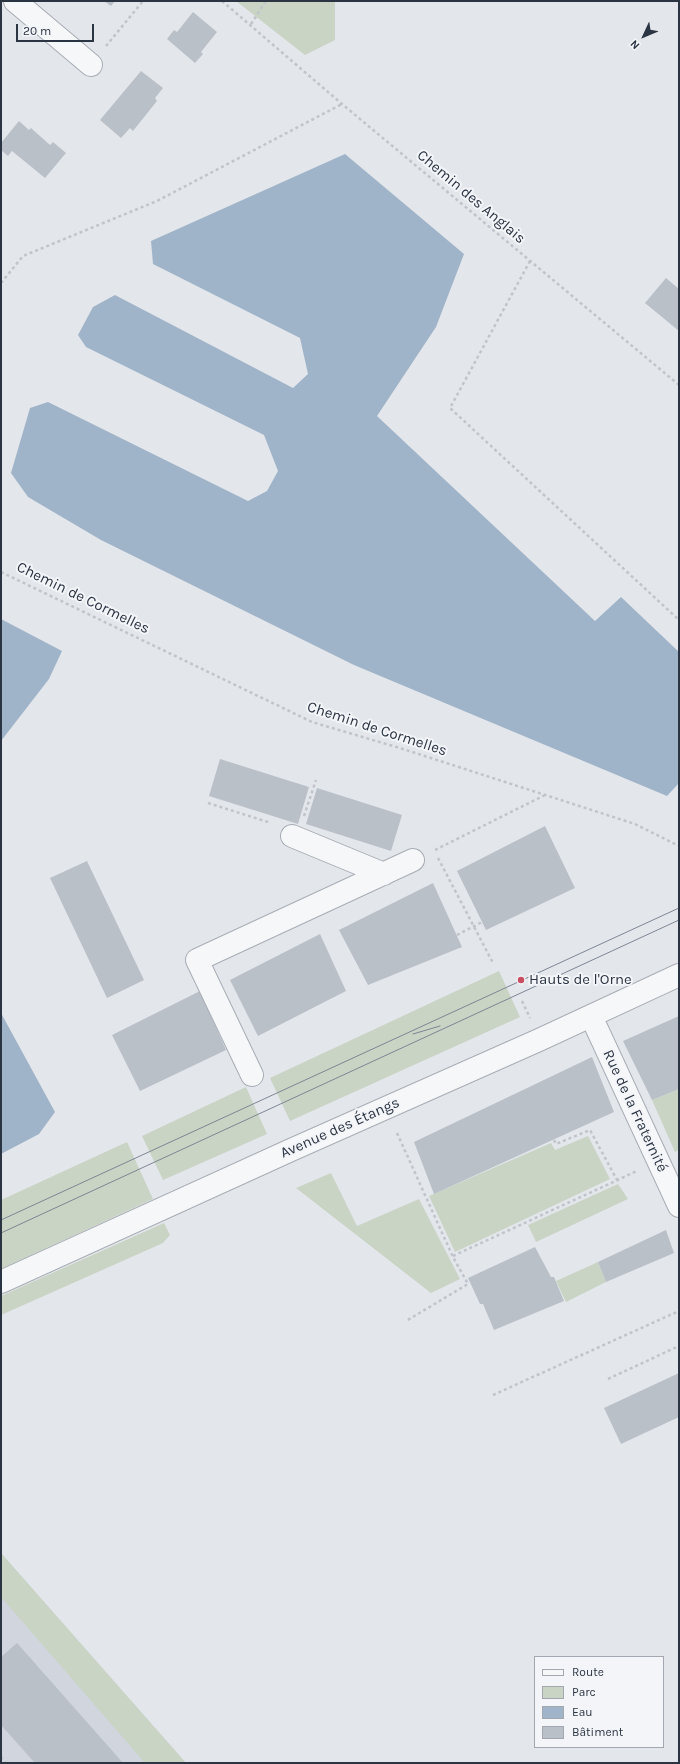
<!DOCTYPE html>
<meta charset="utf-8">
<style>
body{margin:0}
#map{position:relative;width:680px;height:1764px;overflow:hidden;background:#e3e6eb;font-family:Karla,sans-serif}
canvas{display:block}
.frame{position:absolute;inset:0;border:2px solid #2b3443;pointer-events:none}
.legend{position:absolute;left:534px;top:1656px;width:130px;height:92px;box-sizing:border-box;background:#f3f5f8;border:1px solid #a3a8b0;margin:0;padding:5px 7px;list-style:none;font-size:12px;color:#2b3443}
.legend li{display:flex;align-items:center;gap:8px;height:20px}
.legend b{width:20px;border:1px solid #a3a8b0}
.north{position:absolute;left:624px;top:16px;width:40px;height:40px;-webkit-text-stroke:3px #f3f5f8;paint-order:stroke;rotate:226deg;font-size:11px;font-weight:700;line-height:16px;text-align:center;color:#2b3443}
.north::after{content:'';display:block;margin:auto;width:14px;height:18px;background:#2b3443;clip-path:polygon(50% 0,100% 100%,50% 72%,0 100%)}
.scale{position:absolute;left:16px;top:24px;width:78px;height:18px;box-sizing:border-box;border:2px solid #2b3443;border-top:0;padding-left:5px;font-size:12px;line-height:14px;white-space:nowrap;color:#2b3443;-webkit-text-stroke:3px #f3f5f8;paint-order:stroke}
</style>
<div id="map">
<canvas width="680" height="1764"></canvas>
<div class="frame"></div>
<ul class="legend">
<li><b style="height:5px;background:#f6f7f9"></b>Route</li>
<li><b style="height:11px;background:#c9d4c5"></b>Parc</li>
<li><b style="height:11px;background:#a0b4c9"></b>Eau</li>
<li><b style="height:11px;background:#bac0c8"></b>Bâtiment</li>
</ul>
<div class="north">N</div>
<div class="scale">20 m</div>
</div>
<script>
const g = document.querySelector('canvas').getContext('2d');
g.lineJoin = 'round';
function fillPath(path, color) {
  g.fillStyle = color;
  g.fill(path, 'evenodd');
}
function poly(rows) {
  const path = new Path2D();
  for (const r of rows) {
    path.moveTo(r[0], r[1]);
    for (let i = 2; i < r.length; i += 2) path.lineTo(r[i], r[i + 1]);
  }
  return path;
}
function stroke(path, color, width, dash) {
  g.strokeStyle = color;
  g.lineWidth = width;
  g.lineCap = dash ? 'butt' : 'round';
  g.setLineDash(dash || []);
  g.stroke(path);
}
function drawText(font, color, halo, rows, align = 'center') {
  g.font = font + ' Karla,sans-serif';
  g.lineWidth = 4;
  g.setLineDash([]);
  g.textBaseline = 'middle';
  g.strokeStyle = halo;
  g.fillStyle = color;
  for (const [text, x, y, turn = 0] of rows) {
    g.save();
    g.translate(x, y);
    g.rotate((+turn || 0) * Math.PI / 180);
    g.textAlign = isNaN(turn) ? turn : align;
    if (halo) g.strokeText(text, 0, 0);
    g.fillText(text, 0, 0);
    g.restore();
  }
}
fillPath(poly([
 [1,1553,186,1763,1,1763]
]), '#d1d5dd');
fillPath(poly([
 [236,1,335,1,335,40,305,55],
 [499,971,520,1017,290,1121,270,1078],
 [246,1087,267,1134,163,1180,142,1136],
 [679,1089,679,1150,675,1152,652,1100],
 [588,1136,610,1179,455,1252,429,1196,551,1143,555,1150],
 [127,1142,153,1199,1,1269,1,1200],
 [331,1173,357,1226,419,1199,460,1279,431,1293,296,1188],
 [618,1184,628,1199,536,1242,528,1225],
 [164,1223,170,1235,163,1243,1,1315,1,1296],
 [598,1262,606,1282,566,1302,556,1281],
 [1,1553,186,1763,145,1763,1,1597]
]), '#c9d4c5');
fillPath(poly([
 [345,154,464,254,436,327,377,416,595,621,621,597,679,652,679,783,667,796,354,665,101,540,28,497,11,473,30,408,48,402,248,501,267,491,278,471,264,435,86,347,78,335,93,307,115,295,293,388,308,374,300,338,153,264,151,241],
 [1,619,62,651,49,679,1,741],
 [1,1013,55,1112,39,1134,1,1154]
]), '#a0b4c9');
fillPath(poly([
 [104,1,115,1,111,6],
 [193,12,217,32,201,52,203,54,195,63,167,39,174,30,177,32],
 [141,71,163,88,155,98,157,101,133,131,130,128,121,138,100,120],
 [19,121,29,130,31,128,50,145,53,142,66,153,45,178,12,151,8,156,1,150,1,143],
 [666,278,679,289,679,331,645,303],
 [220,759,309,787,298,824,209,796],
 [317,788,402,815,391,851,306,824],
 [545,826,575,888,486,930,457,871],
 [87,861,144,980,107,998,50,878],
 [433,883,462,947,368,985,339,930],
 [320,934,346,991,258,1036,230,980],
 [200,991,226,1050,140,1091,112,1035],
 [679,1016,679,1089,652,1100,623,1041],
 [592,1057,614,1112,434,1194,414,1142],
 [666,1230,674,1253,606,1282,598,1262],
 [535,1247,551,1277,554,1277,564,1301,494,1330,483,1304,480,1304,468,1278],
 [679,1373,679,1417,621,1444,604,1408],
 [17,1643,123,1763,35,1763,1,1725,1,1657]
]), '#bac0c8');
const minor = poly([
 [15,1,91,65],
 [292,836,384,874],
 [591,1016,679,1206],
 [252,1075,197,960,413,860],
 [1,1282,291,1150,539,1040,679,975]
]);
stroke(minor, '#a8adb5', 24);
stroke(poly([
 [222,1,342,104,679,385],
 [251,24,266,1],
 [106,46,143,1],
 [530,261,450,408,679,620],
 [1,283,23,256,157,201,342,104],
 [1,572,312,722,403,749,635,824,679,846],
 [208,803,271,823],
 [304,816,316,780],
 [435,850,545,795],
 [438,858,493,963],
 [457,935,482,922],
 [522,1001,530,1018],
 [397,1133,453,1257,468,1284,406,1321],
 [554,1140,556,1144,590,1130,617,1180],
 [453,1256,637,1171],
 [608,1379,679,1346],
 [493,1395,679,1311],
 [1,1757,6,1763]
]), '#c1c4ca', 2.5, [3, 3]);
stroke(minor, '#f6f7f9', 22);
stroke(poly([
 [413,1034,440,1026],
 [1,1220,679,908],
 [1,1233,679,920]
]), '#7d8694', 1);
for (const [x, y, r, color] of [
 [521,980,4,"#ca4e62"]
]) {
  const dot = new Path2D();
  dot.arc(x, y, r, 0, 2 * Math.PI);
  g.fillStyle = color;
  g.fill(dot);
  stroke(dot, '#f3f5f8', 1.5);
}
drawText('15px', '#2b3443', '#f3f5f8', [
 ["Chemin des Anglais",471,197,40],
 ["Chemin de Cormelles",83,598,26],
 ["Chemin de Cormelles",377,729,18],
 ["Rue de la Fraternité",635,1111,65],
 ["Avenue des Étangs",340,1128,-24]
]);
drawText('15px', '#2b3443', '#f3f5f8', [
 ["Hauts de l'Orne",529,980]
], 'left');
</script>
